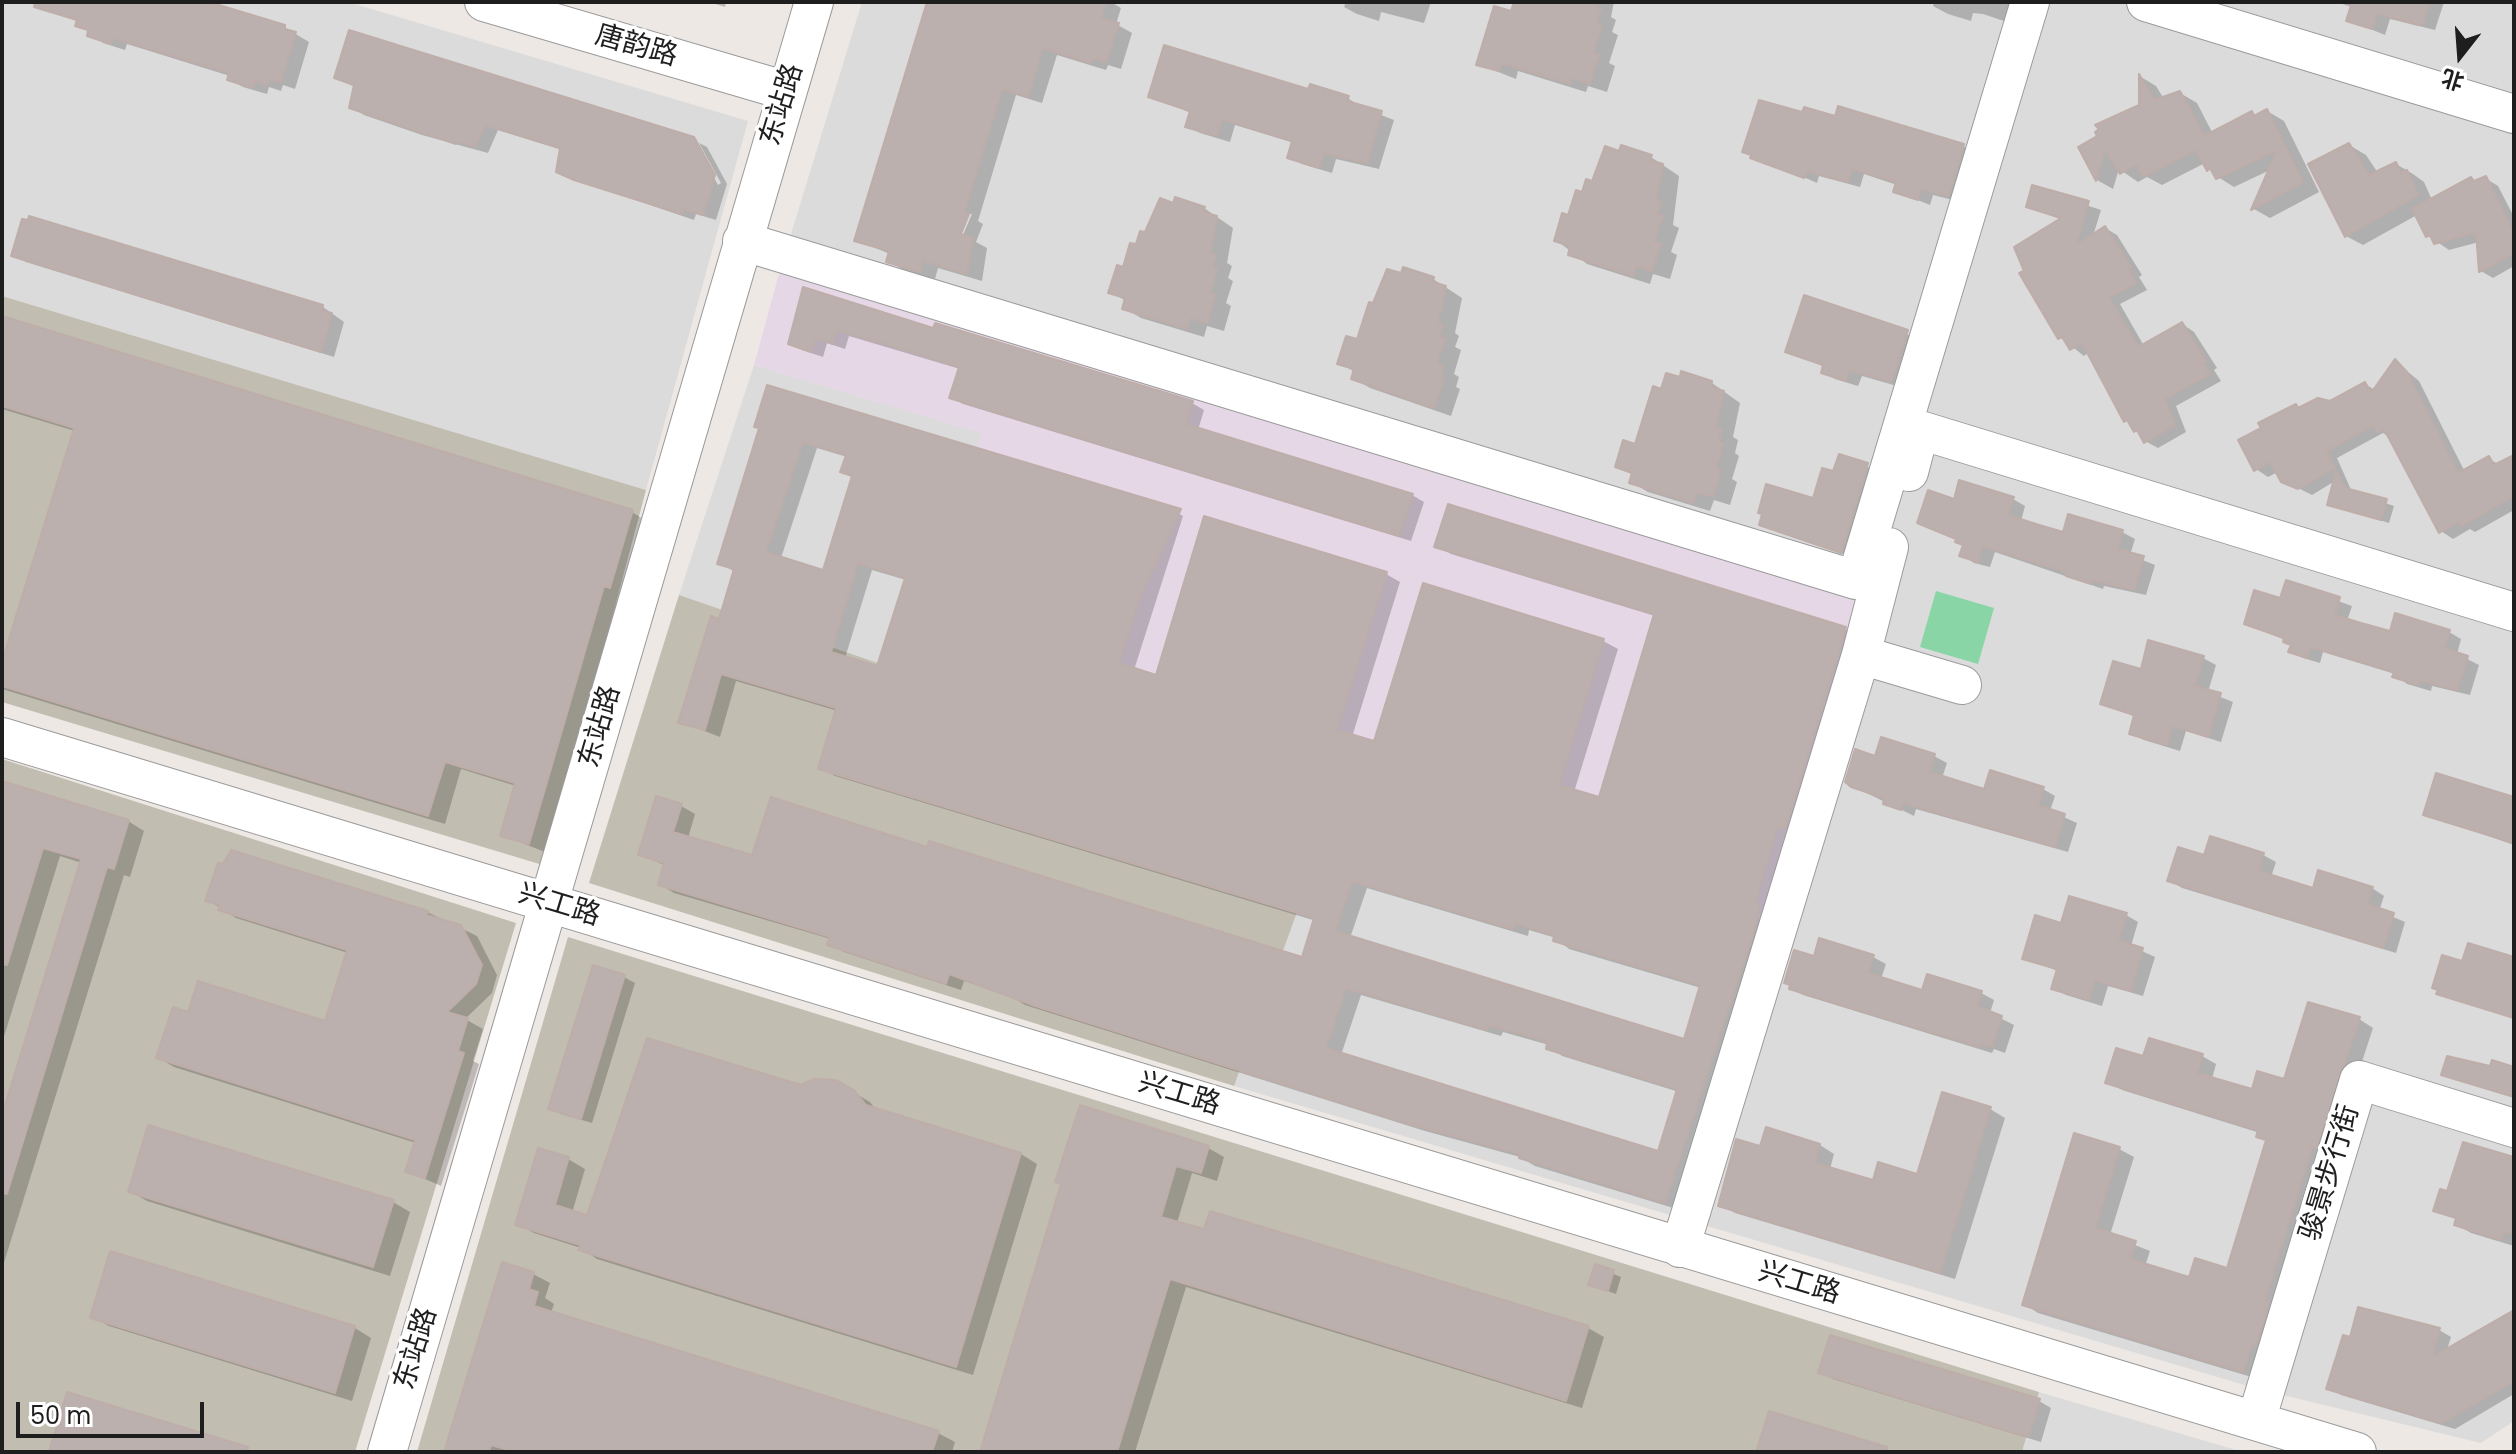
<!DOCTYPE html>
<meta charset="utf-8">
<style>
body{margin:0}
#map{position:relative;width:2516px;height:1454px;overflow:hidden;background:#eee8e5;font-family:Poppins,"Noto Sans SC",sans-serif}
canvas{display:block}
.frame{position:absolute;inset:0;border:4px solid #1e1e1e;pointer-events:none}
.north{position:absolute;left:2420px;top:16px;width:80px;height:80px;-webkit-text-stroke:6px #fff;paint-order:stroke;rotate:197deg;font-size:22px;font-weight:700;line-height:32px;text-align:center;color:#1e1e1e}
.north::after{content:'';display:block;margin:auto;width:28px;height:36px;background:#1e1e1e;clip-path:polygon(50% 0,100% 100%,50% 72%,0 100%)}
.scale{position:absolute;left:16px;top:1402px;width:188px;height:36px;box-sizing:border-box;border:4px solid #1e1e1e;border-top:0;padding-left:10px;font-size:24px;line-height:28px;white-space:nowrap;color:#1e1e1e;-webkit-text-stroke:6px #fff;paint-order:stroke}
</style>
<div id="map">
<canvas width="2516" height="1454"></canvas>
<div class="frame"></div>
<div class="north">北</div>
<div class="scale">50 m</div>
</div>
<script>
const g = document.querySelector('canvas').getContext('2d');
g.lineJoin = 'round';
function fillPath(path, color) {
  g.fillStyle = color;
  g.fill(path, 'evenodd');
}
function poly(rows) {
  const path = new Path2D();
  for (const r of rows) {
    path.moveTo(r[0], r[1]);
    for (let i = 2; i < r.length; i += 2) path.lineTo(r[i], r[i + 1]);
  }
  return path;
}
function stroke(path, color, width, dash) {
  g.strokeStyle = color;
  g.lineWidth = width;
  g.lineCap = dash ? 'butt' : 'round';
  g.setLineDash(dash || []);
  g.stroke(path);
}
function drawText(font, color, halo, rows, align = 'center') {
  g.font = font + ' Poppins,"Noto Sans SC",sans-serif';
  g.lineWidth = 7;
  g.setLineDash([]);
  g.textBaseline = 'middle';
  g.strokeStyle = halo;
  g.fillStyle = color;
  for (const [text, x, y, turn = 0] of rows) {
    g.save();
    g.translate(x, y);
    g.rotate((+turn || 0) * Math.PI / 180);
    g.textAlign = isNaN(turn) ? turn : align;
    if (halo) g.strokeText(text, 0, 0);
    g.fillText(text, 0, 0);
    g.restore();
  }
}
fillPath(poly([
 [2,2,348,2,748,121,646,490,2,296],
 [862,2,2514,2,2514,1421,2481,1443,2258,1389,1234,1086,1337,802,1772,920,780,270],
 [754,365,982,433,910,674,679,595],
 [2039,1392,2243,1452,2022,1452]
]), '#dbdbdb');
fillPath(poly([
 [780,270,1869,597,1772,920,910,674,981,433,754,365]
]), '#e5d7e6');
fillPath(poly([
 [2,296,646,490,546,866,2,702],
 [679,595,910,674,1337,802,1234,1086,589,883],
 [2,759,516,923,355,1452,2,1452],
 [568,937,2039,1392,2022,1452,417,1452]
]), '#c1bdb1');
fillPath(poly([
 [1936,591,1994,608,1978,664,1920,647]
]), '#8ad5a6');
fillPath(poly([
 [65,2,202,2,284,27,309,42,295,89,283,85,281,91,269,87,267,94,243,87,229,79,230,76,127,44,125,50,103,43,68,15],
 [709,2,726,2,725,7],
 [929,2,1111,2,1121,8,1116,24,1132,33,1121,69,1108,65,1106,70,1057,55,1042,103,1016,95,978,221,983,224,976,242,987,248,982,281,938,268,935,279,902,269,888,261,890,254,856,240],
 [967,214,972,214,959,244,955,243],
 [1346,2,1431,2,1424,23,1381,12,1379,21,1357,14,1344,7],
 [1516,2,1614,2,1611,17,1616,20,1612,32,1618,35,1609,63,1615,66,1607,92,1588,86,1586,92,1518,71,1516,79,1478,64,1512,14],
 [1934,2,2023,2,2016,25,1983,14,1973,13,1971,21,1948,14,1933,6],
 [2336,2,2444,2,2435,30,2390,19,2385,35,2348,20,2352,7],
 [2141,77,2156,86,2164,99,2180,93,2197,103,2213,134,2252,113,2257,116,2267,111,2284,121,2319,192,2270,218,2254,209,2270,170,2234,187,2218,177,2205,163,2162,185,2147,177,2138,182,2119,169,2113,189,2097,180,2080,147,2141,106],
 [336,78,693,140,718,185,721,183,699,143,707,147,727,184,716,220,696,214,694,220,571,178,562,150,498,130,488,153,422,135,364,115,352,107,355,87],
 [1310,92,1348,98,1360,107,1394,120,1379,169,1336,159,1332,173,1302,164,1289,157,1294,143,1235,125,1230,142,1200,133,1187,126,1191,113,1150,96],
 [1840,108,1963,146,1975,153,1961,202,1933,195,1930,205,1895,191,1897,185,1864,174,1860,187,1819,176,1817,183,1744,151,1804,114,1836,119],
 [2349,145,2366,155,2378,173,2396,164,2413,174,2424,182,2432,200,2485,178,2498,186,2514,217,2514,266,2493,278,2481,271,2479,242,2449,250,2427,235,2417,215,2363,245,2346,236],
 [1651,157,1679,176,1673,225,1679,228,1671,252,1677,255,1670,279,1653,274,1650,284,1587,264,1556,240,1593,183],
 [2034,188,2101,210,2093,236,2105,228,2117,235,2142,275,2139,277,2147,290,2120,304,2144,346,2182,324,2194,332,2217,368,2214,370,2221,381,2176,406,2186,432,2158,448,2145,441,2126,420,2089,352,2084,356,2060,337,2062,220,2028,206],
 [1204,208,1233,228,1227,263,1232,266,1228,278,1233,281,1226,303,1231,306,1224,331,1207,326,1204,337,1141,318,1124,308,1126,301,1111,292,1146,235],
 [107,241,323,307,344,322,334,357,26,262,14,255],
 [1433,279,1462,298,1455,333,1459,336,1455,347,1461,350,1454,374,1459,377,1456,387,1460,389,1451,416,1370,388,1353,378,1355,372,1339,363,1358,342,1375,305],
 [805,290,935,331,936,325,1192,403,1204,410,1198,430,1412,495,1424,502,1411,541,963,404,952,397,960,369,849,336,845,349,827,343,823,357,802,350,790,343],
 [1805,297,1920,339,1904,388,1862,376,1858,386,1835,379,1823,372,1825,367,1787,351],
 [2,317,632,512,648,522,545,852,502,835,516,786,461,769,445,824,2,689,2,658,5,659,75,431,2,409],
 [2396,362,2419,381,2465,472,2489,459,2500,465,2514,458,2514,510,2475,532,2470,529,2453,539,2441,531,2391,438,2383,433,2337,458,2352,492,2394,506,2389,523,2329,504,2335,481,2312,495,2282,480,2278,472,2268,477,2256,469,2263,429,2296,406,2301,409,2331,403,2365,384,2375,390],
 [1712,383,1740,403,1733,437,1738,440,1735,453,1739,456,1732,479,1737,482,1730,505,1714,500,1710,511,1648,492,1631,482,1633,475,1617,466,1636,446,1662,391],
 [761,429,1169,508,1183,516,1134,670,1157,677,1386,574,1400,582,1352,737,1376,744,1603,641,1618,649,1574,792,1600,800,1655,616,1451,554,1437,546,1845,629,1859,637,1680,1210,1535,1166,1520,1157,1425,1131,1025,1005,1011,996,964,981,961,990,844,952,830,944,831,939,674,893,660,884,666,866,640,854,681,806,695,814,688,838,754,858,929,849,1303,960,1316,921,835,776,820,768,838,711,736,681,720,737,681,722,735,572,720,563],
 [817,448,847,457,843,471,854,478,824,572,781,558],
 [872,570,906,580,878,669,845,658],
 [1367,888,1528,936,1529,930,1556,938,1569,949,1701,988,1685,1041,1350,938],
 [1361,995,1501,1036,1503,1032,1549,1045,1562,1056,1679,1092,1659,1153,1341,1055],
 [1840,456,1880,472,1854,558,1762,524,1814,501,1835,474],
 [2013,499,2025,506,2021,521,2064,534,2122,532,2135,539,2130,555,2155,565,2146,595,2104,586,2103,589,1995,552,1990,567,1974,563,1962,555,1965,546,1958,540,1920,522,1955,501],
 [2287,583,2352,606,2347,621,2391,634,2449,632,2461,639,2457,654,2479,665,2470,695,2432,686,2431,691,2407,684,2395,674,2323,652,2320,663,2303,658,2291,651,2292,646,2285,640,2246,624,2282,601],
 [2203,658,2216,665,2208,692,2233,702,2221,742,2186,731,2180,751,2144,740,2131,733,2136,717,2102,703,2143,672],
 [1934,756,1947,763,1942,778,1986,791,2043,789,2055,796,2050,811,2077,823,2068,852,1916,809,1914,816,1852,786,1876,758],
 [2,783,128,821,144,831,130,877,124,875,2,1269,2,1122,82,863,60,856,2,1043],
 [2514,799,2514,845,2425,814],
 [2263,855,2276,862,2271,877,2314,891,2372,888,2384,896,2379,911,2405,922,2396,953,2182,888,2169,880,2205,858],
 [208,900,427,912,477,936,497,975,492,993,465,1019,483,1029,473,1061,479,1064,441,1186,407,1171,416,1143,174,1067,159,1058,189,1015,326,1024,348,953,236,918],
 [2126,915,2138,922,2131,946,2155,957,2143,996,2108,986,2102,1006,2066,995,2054,988,2058,971,2024,958],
 [1873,957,1886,964,1881,979,1924,992,1981,993,1994,1000,1990,1013,2014,1025,2005,1053,1994,1049,1992,1053,1803,995,1791,988,1815,959],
 [2514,959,2514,1019,2439,993,2463,964],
 [624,977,635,983,592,1123,561,1114,550,1108],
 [2359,1019,2373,1028,2258,1379,2038,1313,2024,1304,2119,1149,2134,1157,2110,1235,2150,1251,2145,1266,2190,1279,2228,1271,2268,1142,2259,1136,2260,1133,2122,1090,2108,1082,2145,1059,2202,1056,2216,1064,2212,1079,2253,1092,2286,1082],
 [835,1082,870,1102,877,1111,1021,1154,1037,1164,973,1375,597,1259,581,1248,534,1233,517,1224,568,1159,585,1169,572,1213,588,1218],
 [1990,1109,2005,1118,1955,1279,1735,1213,1721,1205,1762,1148,1768,1130,1820,1145,1834,1154,1830,1169,1875,1183,1918,1176],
 [1208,1148,1224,1157,1217,1181,1192,1173,1177,1223,1588,1328,1604,1337,1582,1408,1186,1287,1135,1452,982,1452,1063,1184],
 [2514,1160,2514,1246,2471,1233,2456,1224,2458,1220,2435,1210,2449,1194],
 [130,1191,393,1202,410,1212,390,1276,147,1201],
 [111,1254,355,1328,371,1338,352,1401,109,1326,92,1317],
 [1596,1267,1621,1277,1616,1294,1599,1288],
 [533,1274,550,1283,545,1298,554,1304,551,1313,938,1433,955,1442,952,1452,446,1452],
 [2360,1309,2439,1330,2451,1337,2447,1350,2514,1313,2514,1394,2455,1429,2341,1395,2329,1388,2351,1339],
 [1821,1372,2039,1401,2051,1408,2041,1442,1833,1379]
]), '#0003');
const building = poly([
 [35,2,209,2,285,25,285,29,296,32,281,82,269,79,267,85,255,81,253,88,227,80,229,73,113,38,111,44,87,36,88,30,75,26,77,20,34,7,35,2],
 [927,2,1106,2,1101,18,1119,23,1106,62,1093,58,1091,63,1043,48,1028,97,1002,89,964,213,969,214,961,234,973,238,967,274,923,261,920,272,886,262,889,251,854,241,927,2],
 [1514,2,1597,2,1596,7,1601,9,1596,22,1602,24,1593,53,1599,55,1590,84,1572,78,1570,84,1502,63,1499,71,1476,65,1494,6,1511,11,1514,2],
 [2352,2,2430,2,2423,23,2418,25,2377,13,2372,29,2346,21,2352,2],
 [349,30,694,137,715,175,703,215,683,209,682,214,574,180,556,172,560,148,485,125,475,147,456,141,456,144,349,108,354,85,334,78,349,30],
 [1164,45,1308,89,1310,84,1349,96,1347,101,1382,111,1367,163,1324,153,1319,168,1287,158,1292,141,1222,119,1217,136,1185,127,1190,111,1148,97,1164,45],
 [2139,74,2154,100,2180,91,2204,136,2252,111,2254,116,2267,109,2303,182,2251,210,2277,150,2216,179,2210,168,2207,171,2196,150,2143,177,2137,164,2120,174,2105,149,2096,181,2078,147,2097,136,2095,132,2099,129,2095,125,2139,105,2139,74],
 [1759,100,1802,112,1804,107,1835,116,1838,106,1964,144,1948,196,1921,189,1918,200,1893,192,1896,182,1852,169,1848,182,1807,171,1804,178,1750,158,1751,155,1742,152,1759,100],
 [2349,143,2369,175,2396,162,2401,173,2407,170,2418,195,2345,237,2308,164,2349,143],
 [1621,145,1652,155,1650,160,1663,164,1656,201,1661,202,1657,214,1663,216,1654,242,1661,244,1652,271,1636,266,1633,276,1568,255,1570,246,1554,241,1562,213,1568,215,1576,190,1582,192,1586,179,1592,181,1605,146,1619,151,1621,145],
 [2486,176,2514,234,2514,253,2479,272,2476,232,2434,244,2430,235,2426,237,2412,209,2471,177,2474,181,2486,176],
 [2032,185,2089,201,2076,245,2105,226,2131,267,2128,269,2136,283,2109,297,2138,347,2182,322,2206,361,2203,363,2210,374,2165,399,2175,425,2144,443,2137,430,2134,432,2127,420,2124,422,2082,343,2070,350,2062,337,2058,339,2019,273,2024,271,2014,247,2061,218,2026,207,2032,185],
 [1175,197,1205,207,1203,212,1217,216,1210,253,1216,255,1212,268,1217,269,1210,293,1215,295,1207,323,1190,318,1187,329,1122,309,1125,298,1108,293,1117,265,1123,267,1130,243,1136,244,1140,231,1145,232,1160,198,1173,203,1175,197],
 [29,216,323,305,322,311,332,313,321,352,11,256,22,219,28,220,29,216],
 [1403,267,1434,277,1433,282,1446,286,1438,323,1443,324,1439,337,1445,339,1437,364,1443,366,1440,377,1444,378,1434,408,1351,379,1354,369,1337,364,1346,336,1357,339,1369,302,1373,303,1387,269,1401,273,1403,267],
 [803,287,933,328,935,323,1193,401,1186,424,1413,494,1399,536,949,398,959,367,925,356,837,330,833,344,815,338,811,352,788,344,803,287],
 [1804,295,1908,330,1891,382,1849,370,1846,381,1821,373,1823,365,1785,352,1804,295],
 [2,316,633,510,610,588,604,586,529,844,500,836,515,783,445,762,428,816,2,686,2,662,74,428,2,406,2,316],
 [2395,359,2407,372,2458,473,2489,456,2494,465,2514,455,2514,496,2461,526,2458,522,2439,533,2384,429,2377,433,2373,425,2326,451,2335,468,2298,489,2281,482,2270,462,2254,471,2238,440,2261,428,2258,423,2296,404,2298,408,2318,398,2330,401,2365,382,2371,393,2395,359],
 [1681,371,1712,381,1711,387,1724,391,1716,427,1722,429,1718,442,1723,444,1716,468,1721,470,1713,497,1697,492,1693,503,1629,483,1632,473,1615,467,1623,440,1635,444,1653,386,1661,389,1666,373,1680,377,1681,371],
 [767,385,1181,509,1141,595,1119,663,1156,675,1204,516,1387,572,1337,730,1374,741,1423,583,1604,639,1559,785,1599,797,1654,614,1434,547,1448,504,1846,627,1785,828,1778,826,1755,902,1759,904,1755,927,1665,1203,1519,1158,1520,1154,1409,1124,1035,1006,949,974,946,984,827,945,830,937,658,885,664,863,638,855,656,796,682,804,673,832,752,855,771,797,927,847,929,841,1302,957,1314,918,818,769,836,708,721,674,705,730,678,723,711,616,719,619,734,569,717,564,759,428,754,427,767,385],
 [803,442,846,455,840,472,852,476,823,570,766,552,803,442],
 [858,563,905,578,877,666,831,652,858,563],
 [1352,881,1513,929,1515,923,1554,936,1553,941,1700,985,1684,1039,1335,931,1352,881],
 [1346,988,1487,1030,1488,1025,1536,1038,1547,1043,1546,1049,1677,1089,1658,1151,1326,1048,1346,988],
 [1839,454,1868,463,1841,553,1759,525,1762,514,1758,513,1766,484,1813,498,1822,468,1833,471,1839,454],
 [2336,471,2345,488,2387,499,2381,520,2327,505,2336,471],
 [1959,480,2014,497,2008,515,2036,524,2063,532,2068,514,2123,530,2117,549,2144,556,2134,590,2092,580,2091,584,2066,576,2067,572,1982,546,1978,562,1959,556,1963,545,1955,542,1956,539,1917,523,1928,490,1954,499,1959,480],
 [2286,580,2340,597,2335,615,2361,623,2390,631,2395,613,2450,630,2444,648,2468,656,2457,690,2420,680,2418,685,2392,677,2394,672,2310,647,2307,658,2288,652,2291,645,2283,642,2284,638,2244,624,2254,590,2280,598,2286,580],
 [2148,640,2204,656,2195,686,2221,693,2208,737,2173,726,2167,745,2129,734,2134,715,2100,704,2113,661,2141,669,2148,640],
 [1881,737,1935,754,1930,772,1984,789,1990,770,2044,787,2038,805,2065,814,2055,847,1903,803,1901,810,1883,804,1884,798,1851,787,1845,782,1855,749,1875,756,1881,737],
 [2436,773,2514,797,2514,843,2423,815,2436,773],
 [2,781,129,820,114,869,107,867,7,1194,2,1193,2,1115,81,859,43,848,7,965,2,964,2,781],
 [2210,836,2264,853,2259,871,2313,888,2318,870,2373,887,2367,904,2394,913,2383,948,2167,881,2178,847,2204,855,2210,836],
 [231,850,428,911,427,915,461,925,482,965,476,984,447,1012,468,1018,458,1051,464,1053,425,1178,405,1172,415,1140,156,1058,173,1007,188,1012,198,981,325,1021,347,950,218,910,220,905,205,901,218,863,223,864,231,850],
 [2069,896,2127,913,2118,940,2143,948,2131,991,2095,980,2089,1000,2051,989,2057,969,2022,959,2035,915,2061,923,2069,896],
 [1819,938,1874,955,1868,973,1922,990,1927,974,1982,991,1977,1006,2002,1016,1992,1047,1981,1044,1980,1047,1789,989,1790,985,1784,983,1794,950,1814,956,1819,938],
 [2468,943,2514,957,2514,1018,2436,994,2438,990,2432,988,2442,955,2462,961,2468,943],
 [593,965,625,975,581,1119,548,1109,593,965],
 [2308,1002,2360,1017,2316,1148,2312,1147,2265,1300,2269,1301,2256,1345,2252,1344,2243,1372,2022,1305,2074,1133,2120,1147,2095,1228,2136,1241,2130,1259,2189,1277,2195,1258,2227,1268,2266,1140,2256,1137,2258,1130,2105,1083,2116,1048,2143,1056,2149,1038,2203,1054,2197,1073,2252,1089,2257,1071,2284,1079,2308,1002],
 [647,1038,801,1085,814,1079,836,1080,854,1090,866,1105,1021,1153,956,1367,578,1250,580,1245,515,1225,538,1148,569,1157,555,1205,587,1215,647,1038],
 [2447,1056,2490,1066,2492,1060,2514,1067,2514,1097,2441,1075,2447,1056],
 [1942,1092,1991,1107,1940,1273,1718,1206,1736,1139,1760,1146,1766,1127,1820,1144,1815,1163,1873,1180,1878,1162,1917,1174,1942,1092],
 [1080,1105,1209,1146,1201,1173,1176,1166,1161,1217,1204,1229,1210,1211,1589,1326,1566,1401,1170,1279,1117,1452,980,1452,1061,1184,1055,1182,1080,1105],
 [148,1125,394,1200,373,1267,128,1192,148,1125],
 [2463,1142,2514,1157,2514,1234,2504,1231,2501,1240,2454,1225,2456,1218,2433,1211,2440,1189,2447,1191,2463,1142],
 [110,1251,355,1326,335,1393,90,1318,110,1251],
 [502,1262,534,1272,529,1289,538,1292,534,1306,939,1431,932,1452,515,1452,491,1445,489,1452,444,1452,502,1262],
 [1595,1264,1614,1270,1608,1291,1588,1285,1595,1264],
 [2358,1307,2440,1328,2432,1357,2514,1310,2514,1381,2442,1423,2326,1389,2343,1335,2350,1337,2358,1307],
 [1830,1335,2040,1399,2028,1437,1818,1373,1830,1335],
 [67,1392,248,1447,247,1452,49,1452,67,1392],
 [1769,1411,1887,1447,1887,1452,1756,1452,1769,1411]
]);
fillPath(building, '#bbb0ae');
stroke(building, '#beada8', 2);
const minor = poly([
 [484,2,787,91],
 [2146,2,2514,114],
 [742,241,1856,580,2030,2],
 [1909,472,1920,430,2514,612],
 [1861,655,1962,685],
 [2,737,2357,1452],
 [1680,1248,1861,655,1889,547],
 [2256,1421,2359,1080,2514,1128],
 [387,1452,814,2]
]);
stroke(minor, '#9b9b9b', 40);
stroke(minor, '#fff', 38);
drawText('28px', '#1e1e1e', '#fff', [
 ["唐韵路",636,47,16],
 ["东站路",783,105,-73],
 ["东站路",601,727,-74],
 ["兴工路",559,906,17],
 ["兴工路",1179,1095,17],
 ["骏景步行街",2331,1173,-73],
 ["兴工路",1799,1284,17],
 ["东站路",417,1349,-73]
]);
</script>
